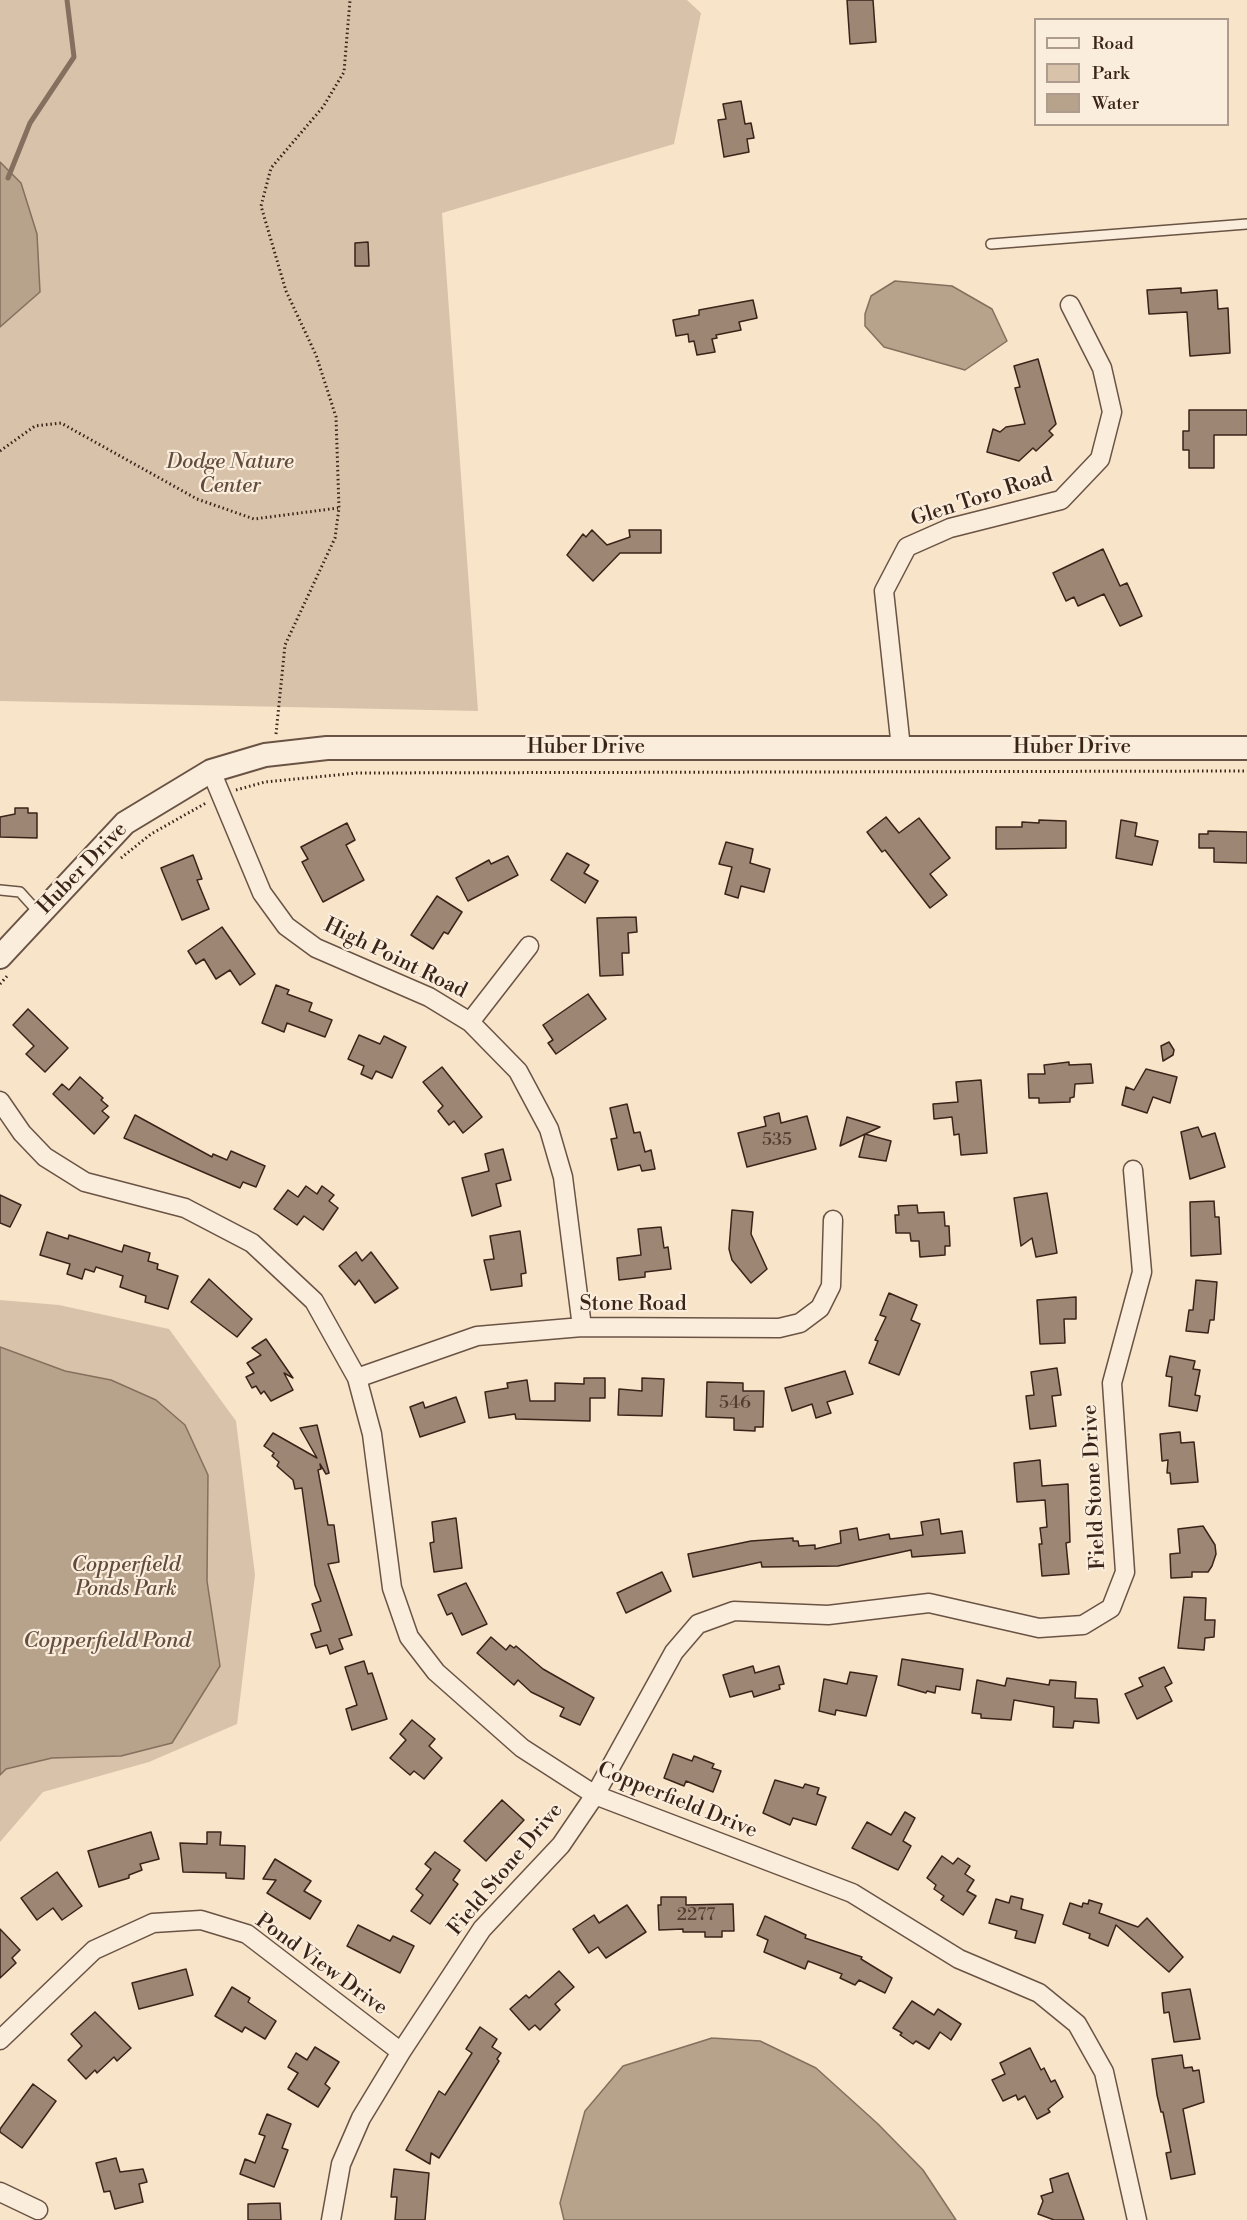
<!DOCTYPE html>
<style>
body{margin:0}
#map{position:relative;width:1247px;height:2220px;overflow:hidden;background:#f8e4c8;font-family:"Libre Bodoni",serif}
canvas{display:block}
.legend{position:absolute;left:1034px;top:18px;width:195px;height:108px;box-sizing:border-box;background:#faeddb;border:2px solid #ad9c8d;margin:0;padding:8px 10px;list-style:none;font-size:18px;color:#3a2319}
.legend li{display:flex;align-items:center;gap:12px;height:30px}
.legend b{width:30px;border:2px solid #ad9c8d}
</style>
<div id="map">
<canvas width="1247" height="2220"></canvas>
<ul class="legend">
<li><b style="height:8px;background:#faeddb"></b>Road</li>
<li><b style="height:16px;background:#d8c3aa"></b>Park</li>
<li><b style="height:16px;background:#b7a28c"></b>Water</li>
</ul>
</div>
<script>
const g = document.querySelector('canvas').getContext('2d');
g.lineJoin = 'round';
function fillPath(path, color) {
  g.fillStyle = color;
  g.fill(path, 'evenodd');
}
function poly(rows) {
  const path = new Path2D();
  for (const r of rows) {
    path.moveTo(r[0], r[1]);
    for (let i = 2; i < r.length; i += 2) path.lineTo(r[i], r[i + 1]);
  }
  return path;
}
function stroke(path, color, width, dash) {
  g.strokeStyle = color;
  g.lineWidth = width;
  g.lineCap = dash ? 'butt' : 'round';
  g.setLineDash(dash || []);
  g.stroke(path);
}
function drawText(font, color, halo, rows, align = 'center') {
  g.font = font + ' "Libre Bodoni",serif';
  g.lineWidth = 4.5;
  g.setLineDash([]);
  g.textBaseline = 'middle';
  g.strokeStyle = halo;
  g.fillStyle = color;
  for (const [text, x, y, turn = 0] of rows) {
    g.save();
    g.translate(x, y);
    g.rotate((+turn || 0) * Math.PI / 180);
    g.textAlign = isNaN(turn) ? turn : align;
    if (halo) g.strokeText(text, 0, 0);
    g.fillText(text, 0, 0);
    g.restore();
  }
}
fillPath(poly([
 [0,0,687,0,701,13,674,144,442,213,478,711,0,701],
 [0,1300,59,1305,169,1329,236,1421,255,1575,237,1724,149,1762,43,1792,0,1842]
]), '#d8c3aa');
const water = poly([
 [0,162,21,183,37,234,40,292,0,327,0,162],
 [895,281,952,286,992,309,1007,341,965,370,884,347,865,326,865,314,871,296,895,281],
 [0,1347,65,1371,111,1380,156,1400,185,1425,208,1475,207,1581,220,1666,172,1743,121,1756,52,1758,6,1769,0,1775,0,1347],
 [712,2038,760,2041,816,2068,878,2124,923,2170,956,2220,564,2220,560,2203,585,2111,623,2066,712,2038]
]);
fillPath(water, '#b7a28c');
stroke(water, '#856f5e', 1.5);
stroke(poly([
 [8,178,30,123,74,57,67,0]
]), '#856f5e', 5);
const building = poly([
 [847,0,873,0,876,42,850,44,847,0],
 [741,101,745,124,751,123,754,138,747,139,749,152,724,157,718,120,726,119,723,104,741,101],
 [368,242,369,266,355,266,355,243,368,242],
 [1181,288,1181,293,1217,290,1218,309,1228,308,1230,353,1190,356,1187,312,1149,314,1147,290,1181,288],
 [753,300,757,318,739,322,741,330,716,335,717,338,712,339,715,352,697,355,694,341,689,342,688,334,676,336,673,320,699,315,699,310,753,300],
 [1038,359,1056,424,1049,431,1053,435,1036,451,1033,448,1019,461,987,452,993,429,1000,432,1006,427,1025,424,1015,388,1020,387,1014,366,1038,359],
 [1189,410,1247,410,1247,435,1214,435,1214,468,1189,468,1189,450,1183,450,1183,431,1189,431,1189,410],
 [592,530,607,545,630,537,629,530,661,530,661,553,620,553,593,581,567,555,583,534,586,537,592,530],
 [1103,549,1120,586,1127,583,1142,616,1120,626,1104,594,1078,606,1074,597,1066,601,1053,573,1103,549],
 [15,808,28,808,28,813,37,813,37,838,0,837,0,817,15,814,15,808],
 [886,817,899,833,919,818,950,858,930,874,947,895,930,908,885,850,882,852,867,832,886,817],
 [1039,820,1066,821,1066,848,996,849,996,827,1022,827,1022,822,1039,823,1039,820],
 [1121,820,1137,823,1135,836,1158,841,1152,865,1116,858,1121,820],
 [347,823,355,840,346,845,364,880,323,902,302,862,308,859,301,847,347,823],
 [1208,831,1247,832,1247,863,1214,862,1214,848,1199,848,1199,834,1208,834,1208,831],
 [726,842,753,849,750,863,770,869,764,892,741,886,738,898,725,894,732,867,719,864,726,842],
 [567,853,589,865,584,873,598,881,585,903,551,880,567,853],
 [193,855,202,879,197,880,209,909,182,920,161,868,193,855],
 [508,856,518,875,468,901,456,878,489,860,491,864,508,856],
 [437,896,462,912,448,934,444,932,433,949,411,935,437,896],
 [636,917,637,932,628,933,629,953,622,953,623,975,600,976,597,918,636,917],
 [222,927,255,974,240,985,230,970,216,979,204,959,196,964,188,951,222,927],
 [276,985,289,990,287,994,312,1003,309,1011,332,1020,325,1037,287,1023,284,1032,262,1023,276,985],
 [588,994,606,1019,556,1054,548,1043,553,1040,543,1025,588,994],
 [28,1009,68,1048,45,1072,26,1054,34,1046,13,1025,28,1009],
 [359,1035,380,1044,384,1036,406,1047,392,1078,376,1071,372,1079,361,1074,364,1066,348,1059,359,1035],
 [1169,1042,1174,1050,1173,1055,1163,1061,1161,1046,1169,1042],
 [1069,1062,1069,1065,1091,1064,1093,1083,1075,1084,1074,1097,1070,1098,1070,1102,1039,1103,1039,1098,1029,1098,1028,1074,1045,1074,1044,1065,1069,1062],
 [442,1067,482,1117,463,1133,454,1121,449,1125,438,1111,443,1106,423,1082,442,1067],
 [1146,1069,1177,1077,1170,1103,1153,1097,1147,1113,1122,1105,1126,1087,1134,1090,1146,1069],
 [80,1077,103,1098,101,1100,108,1106,102,1111,109,1117,94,1134,53,1094,62,1084,69,1090,80,1077],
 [981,1080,987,1153,961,1155,959,1134,954,1135,952,1117,934,1119,933,1104,958,1102,956,1082,981,1080],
 [627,1104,634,1133,640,1132,645,1152,651,1150,655,1169,642,1171,640,1165,618,1170,611,1139,617,1138,610,1108,627,1104],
 [779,1113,781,1123,807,1116,816,1149,747,1167,738,1133,766,1126,764,1117,779,1113],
 [135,1115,212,1157,213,1154,227,1160,231,1151,265,1166,256,1187,243,1182,240,1188,124,1138,135,1115],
 [847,1117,880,1127,840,1146,847,1117],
 [1198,1127,1202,1137,1215,1133,1225,1167,1190,1179,1181,1132,1198,1127],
 [865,1134,891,1141,886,1161,859,1157,865,1134],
 [503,1149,511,1180,496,1184,501,1206,472,1216,462,1178,489,1171,485,1154,503,1149],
 [306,1186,317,1194,322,1186,334,1195,329,1201,338,1208,323,1230,304,1216,297,1225,274,1209,288,1190,298,1197,306,1186],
 [1047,1193,1057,1253,1036,1257,1032,1238,1021,1246,1014,1198,1047,1193],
 [0,1195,21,1205,10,1227,0,1223,0,1195],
 [1214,1201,1215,1217,1219,1217,1221,1254,1191,1256,1190,1202,1214,1201],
 [917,1205,918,1213,944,1212,945,1226,949,1226,950,1246,945,1246,945,1255,920,1257,919,1241,911,1241,910,1233,896,1233,895,1215,899,1215,898,1206,917,1205],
 [732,1210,753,1212,751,1234,767,1269,751,1283,732,1260,729,1249,732,1210],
 [661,1227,664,1248,668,1247,671,1269,645,1272,645,1277,619,1280,617,1258,641,1255,638,1229,661,1227],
 [520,1231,526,1273,521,1274,522,1286,491,1290,484,1260,494,1259,490,1236,520,1231],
 [47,1232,68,1239,69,1235,122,1252,124,1245,150,1253,148,1261,158,1264,157,1269,178,1276,168,1309,145,1302,146,1296,120,1287,123,1276,96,1267,94,1272,85,1269,82,1279,67,1274,70,1264,40,1255,47,1232],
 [356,1252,362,1261,371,1252,398,1288,375,1303,359,1280,355,1285,339,1266,356,1252],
 [209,1279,252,1319,237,1337,191,1302,209,1279],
 [1196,1280,1217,1282,1214,1320,1210,1320,1208,1333,1186,1331,1189,1310,1193,1310,1196,1280],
 [889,1293,917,1305,911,1320,920,1324,899,1375,869,1363,878,1341,875,1340,886,1317,880,1315,889,1293],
 [1076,1297,1076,1319,1064,1319,1065,1343,1040,1344,1037,1300,1076,1297],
 [266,1339,293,1378,284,1373,293,1390,271,1401,264,1391,261,1394,256,1386,252,1388,246,1377,254,1373,247,1363,261,1355,252,1348,266,1339],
 [1170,1356,1195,1361,1193,1369,1200,1370,1195,1395,1200,1396,1197,1411,1169,1406,1172,1377,1166,1376,1170,1356],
 [1057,1368,1061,1395,1052,1396,1056,1426,1030,1429,1026,1396,1034,1395,1031,1372,1057,1368],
 [845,1371,853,1394,827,1402,831,1413,816,1418,812,1404,792,1411,785,1388,845,1371],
 [584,1378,605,1378,605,1398,590,1398,590,1421,516,1419,515,1414,489,1418,485,1392,508,1388,507,1383,527,1380,530,1401,555,1401,555,1383,584,1384,584,1378],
 [642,1378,664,1379,662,1416,618,1415,619,1389,642,1391,642,1378],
 [707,1382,743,1383,743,1391,764,1391,763,1427,755,1427,755,1431,734,1430,734,1418,706,1417,707,1382],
 [456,1397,465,1422,420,1437,410,1407,423,1402,425,1408,456,1397],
 [317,1425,329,1473,326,1474,320,1464,321,1469,318,1470,328,1525,334,1525,339,1562,328,1564,352,1635,339,1639,343,1649,330,1654,327,1645,316,1648,311,1634,321,1631,312,1604,321,1601,315,1585,302,1488,295,1489,293,1480,277,1466,279,1462,272,1456,274,1453,264,1446,273,1433,317,1458,300,1428,317,1425],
 [1180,1432,1181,1443,1194,1442,1198,1482,1171,1484,1170,1473,1167,1473,1168,1460,1162,1461,1160,1434,1180,1432],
 [1040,1460,1042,1486,1068,1484,1070,1542,1066,1543,1069,1574,1042,1576,1039,1544,1042,1544,1040,1528,1047,1527,1045,1500,1017,1502,1014,1463,1040,1460],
 [456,1518,462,1568,434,1572,430,1543,434,1542,432,1522,456,1518],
 [939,1519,941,1534,962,1531,965,1553,912,1557,911,1550,838,1566,762,1567,761,1562,693,1577,688,1554,751,1541,793,1538,793,1541,798,1541,799,1546,815,1545,815,1549,841,1543,840,1531,857,1528,859,1540,889,1534,890,1539,923,1535,921,1522,939,1519],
 [1203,1526,1215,1545,1216,1554,1212,1566,1208,1572,1192,1572,1192,1577,1171,1578,1170,1554,1180,1553,1178,1529,1203,1526],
 [662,1572,671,1591,626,1613,617,1593,662,1572],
 [466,1583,487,1624,462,1635,452,1613,447,1615,438,1595,466,1583],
 [1184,1597,1206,1598,1205,1620,1215,1620,1214,1637,1205,1638,1204,1650,1178,1648,1184,1597],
 [491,1637,506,1650,510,1645,514,1648,516,1646,543,1669,594,1698,580,1725,560,1716,564,1708,531,1692,518,1680,514,1685,477,1653,491,1637],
 [902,1659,963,1669,960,1690,936,1686,935,1693,927,1691,926,1693,898,1685,902,1659],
 [364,1661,368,1674,372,1673,387,1719,352,1730,346,1709,357,1705,345,1667,364,1661],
 [753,1666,755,1673,779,1666,784,1684,779,1685,780,1689,754,1697,752,1691,730,1697,723,1675,753,1666],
 [1164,1667,1172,1683,1165,1687,1172,1701,1137,1719,1125,1694,1143,1686,1139,1678,1164,1667],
 [850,1672,877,1676,866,1716,836,1710,835,1715,819,1711,824,1679,847,1684,850,1672],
 [1007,1678,1049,1685,1050,1680,1076,1682,1075,1698,1097,1699,1099,1723,1074,1721,1073,1728,1053,1727,1054,1707,1014,1700,1011,1720,981,1718,981,1714,972,1713,977,1680,1005,1686,1007,1678],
 [412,1720,435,1739,429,1746,442,1758,424,1779,414,1771,410,1775,390,1758,406,1740,400,1734,412,1720],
 [673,1754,692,1761,694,1756,714,1764,712,1768,721,1771,713,1792,686,1781,684,1786,664,1778,673,1754],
 [775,1780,803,1788,805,1784,819,1788,817,1794,826,1797,816,1825,793,1818,790,1825,763,1813,775,1780],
 [502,1800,524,1820,486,1861,464,1841,502,1800],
 [905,1812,915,1818,903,1841,911,1846,898,1870,852,1848,867,1822,891,1835,905,1812],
 [151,1832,159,1859,140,1864,142,1870,129,1875,129,1878,99,1887,88,1851,151,1832],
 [207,1832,221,1832,220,1845,245,1846,244,1879,226,1878,226,1873,183,1872,180,1843,207,1844,207,1832],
 [435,1852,460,1870,453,1880,458,1884,430,1924,411,1911,423,1895,416,1889,431,1869,425,1864,435,1852],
 [942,1856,953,1864,958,1858,970,1866,965,1874,974,1880,967,1891,976,1896,963,1915,941,1900,944,1896,934,1889,936,1885,927,1878,942,1856],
 [275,1859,311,1881,304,1891,321,1901,310,1919,267,1893,276,1880,263,1879,275,1859],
 [57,1872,82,1906,62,1920,53,1908,37,1920,21,1898,57,1872],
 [1011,1896,1023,1899,1021,1909,1043,1915,1035,1943,1015,1938,1017,1931,989,1923,996,1899,1009,1903,1011,1896],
 [661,1897,686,1897,686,1905,733,1904,734,1931,722,1931,722,1937,705,1937,705,1932,683,1932,683,1929,659,1930,658,1905,661,1905,661,1897],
 [1089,1900,1102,1904,1099,1913,1138,1927,1147,1918,1183,1957,1169,1972,1116,1925,1108,1946,1089,1938,1090,1934,1063,1924,1070,1903,1082,1907,1083,1903,1088,1904,1089,1900],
 [627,1905,646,1932,606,1958,598,1947,589,1953,573,1929,594,1915,599,1923,627,1905],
 [765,1916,806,1935,805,1938,862,1957,861,1959,892,1978,885,1993,859,1980,855,1985,840,1978,842,1974,808,1961,805,1969,764,1952,768,1940,757,1935,765,1916],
 [358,1925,390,1941,393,1936,414,1946,400,1973,347,1946,358,1925],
 [0,1929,20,1950,12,1958,16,1963,0,1978,0,1929],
 [186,1969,193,1995,139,2009,132,1983,186,1969],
 [559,1971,574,1987,555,2004,560,2010,540,2030,535,2025,529,2030,510,2009,526,1995,529,1998,559,1971],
 [232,1987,250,1998,248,2002,276,2021,265,2039,245,2027,242,2032,215,2016,232,1987],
 [1190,1989,1200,2039,1174,2042,1169,2012,1164,2013,1162,1993,1190,1989],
 [912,2001,934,2015,938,2009,961,2024,951,2040,940,2032,929,2049,916,2041,913,2044,900,2035,902,2033,893,2028,912,2001],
 [95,2012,131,2048,117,2061,114,2057,97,2073,95,2070,86,2079,68,2060,82,2046,71,2034,95,2012],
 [480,2027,497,2039,492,2047,501,2053,497,2059,499,2061,439,2158,431,2153,430,2164,406,2150,439,2091,445,2095,472,2053,466,2049,480,2027],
 [315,2047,339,2062,325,2084,330,2088,318,2107,288,2089,298,2073,288,2067,296,2053,307,2060,315,2047],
 [1030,2048,1041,2070,1044,2068,1051,2082,1055,2080,1063,2097,1048,2109,1050,2112,1037,2119,1025,2096,1018,2100,1016,2095,1003,2101,992,2080,1005,2074,1000,2063,1030,2048],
 [1182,2055,1184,2068,1192,2067,1193,2071,1199,2070,1204,2102,1183,2109,1195,2174,1171,2179,1166,2153,1171,2152,1163,2112,1161,2112,1157,2095,1152,2059,1182,2055],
 [33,2084,56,2101,22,2148,0,2132,0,2129,33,2084],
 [267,2114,291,2124,282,2148,288,2150,274,2187,240,2174,245,2159,255,2163,265,2136,259,2134,267,2114],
 [116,2158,120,2172,143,2169,147,2182,139,2184,143,2202,115,2209,110,2191,104,2192,96,2163,116,2158],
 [394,2169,429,2173,425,2220,395,2220,397,2197,391,2197,394,2169],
 [1068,2173,1084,2220,1054,2220,1038,2214,1043,2201,1041,2196,1053,2192,1050,2179,1068,2173],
 [280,2203,281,2220,248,2220,248,2204,280,2203]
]);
fillPath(building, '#9d8774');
stroke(building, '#3a2319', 1.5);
const service = poly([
 [991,244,1247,224],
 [0,890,20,892,39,913]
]);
const minor = poly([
 [901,748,884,591,907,547,950,528,1061,500,1100,459,1112,412,1102,368,1070,305],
 [211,771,262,893,286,926,316,948,429,997,470,1022,518,1071,549,1129,563,1177,582,1327],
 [470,1022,529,946],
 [0,1101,22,1133,45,1157,85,1182,185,1208,252,1243,314,1301,357,1378,372,1434,392,1588,409,1637,436,1672,522,1748,595,1795,852,1893,959,1959,1039,1993,1077,2024,1104,2072,1137,2220],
 [357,1378,477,1336,582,1327,779,1328,800,1323,820,1308,831,1286,833,1220],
 [0,2040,94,1950,153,1923,201,1920,247,1934,401,2052],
 [0,2192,38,2210],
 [331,2220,341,2164,361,2118,401,2052,482,1929,561,1845,595,1795,674,1652,698,1624,734,1611,828,1615,929,1603,1039,1628,1083,1625,1111,1608,1125,1572,1112,1383,1142,1272,1133,1170]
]);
const tertiary = poly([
 [0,957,125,823,211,771,265,755,327,748,1247,748]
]);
stroke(service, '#6a5345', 12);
stroke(minor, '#6a5345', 21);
stroke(tertiary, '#6a5345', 26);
stroke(poly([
 [0,451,35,426,61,423,197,499,254,519,338,508],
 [276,734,285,645,335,538,339,508,336,417,316,355,286,291,261,206,271,168,323,107,344,72,350,0],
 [236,790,265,782,357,773,1247,771],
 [121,858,151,834,206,803],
 [0,984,8,975]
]), '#3a2319', 3, [1.5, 3]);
stroke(service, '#faeddb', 9);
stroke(minor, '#faeddb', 18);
stroke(tertiary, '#faeddb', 22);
drawText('18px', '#533c30', null, [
 ["535",777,1141],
 ["546",735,1404],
 ["2277",696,1916]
]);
drawText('italic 21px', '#624b3d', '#faeddb', [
 ["Dodge Nature",230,463],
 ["Center",230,487],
 ["Copperfield",126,1566],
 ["Ponds Park",126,1590]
]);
drawText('21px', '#3a2319', '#faeddb', [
 ["Glen Toro Road",982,498,-18],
 ["Huber Drive",586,748],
 ["Huber Drive",1072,748],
 ["Huber Drive",83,869,-46],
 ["High Point Road",395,959,26],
 ["Stone Road",633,1305],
 ["Field Stone Drive",1095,1487,-93],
 ["Copperfield Drive",677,1801,22],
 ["Field Stone Drive",506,1870,-50],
 ["Pond View Drive",321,1965,36]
]);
drawText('italic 22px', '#664f41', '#faeddb', [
 ["Copperfield Pond",107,1642]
]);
</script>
